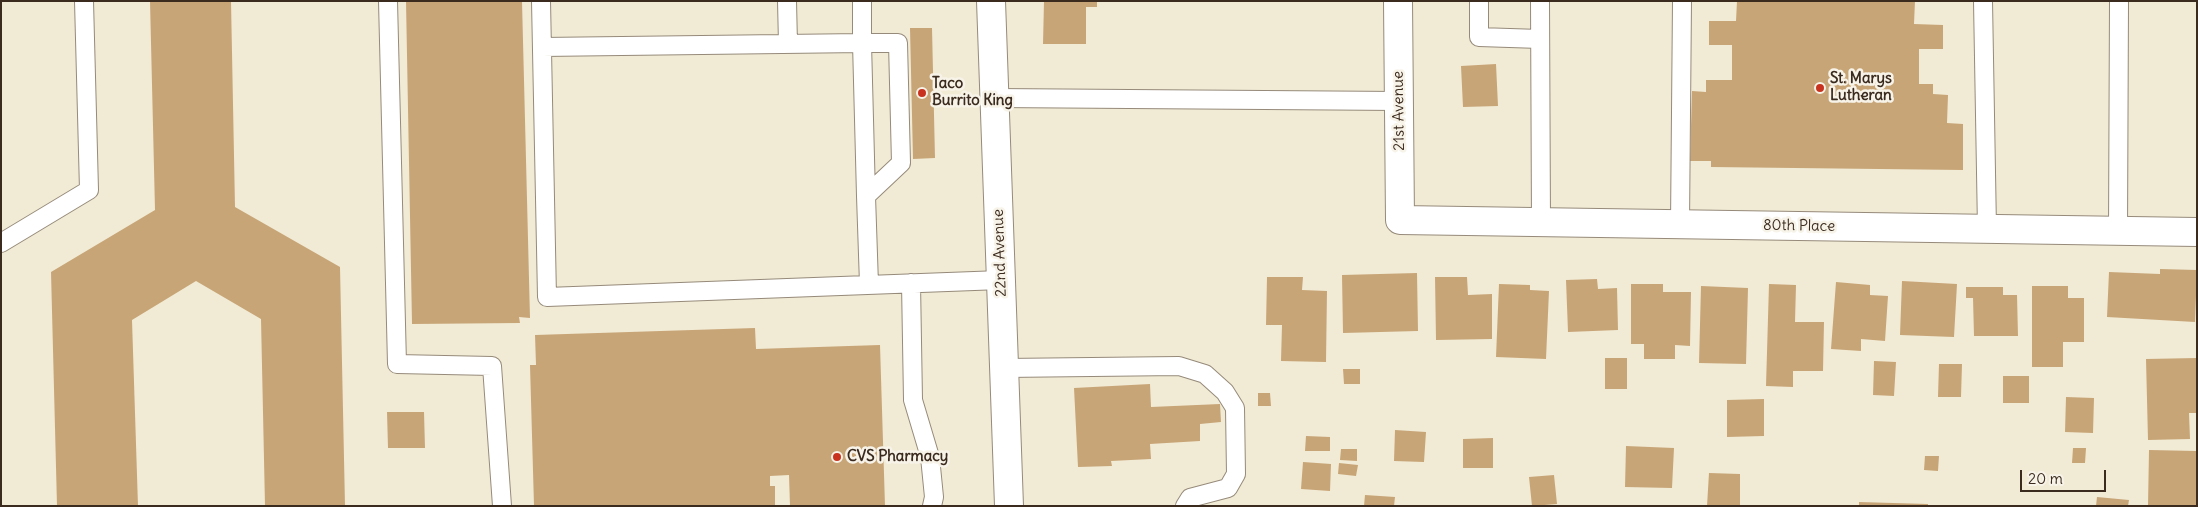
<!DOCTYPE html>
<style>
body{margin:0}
#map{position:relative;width:2198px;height:507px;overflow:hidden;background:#f1ebd5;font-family:Delius,sans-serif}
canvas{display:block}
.frame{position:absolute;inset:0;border:2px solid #3b2a1e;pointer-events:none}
.scale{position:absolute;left:2020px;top:470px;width:86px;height:22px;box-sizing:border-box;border:2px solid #3b2a1e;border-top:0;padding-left:6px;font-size:15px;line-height:18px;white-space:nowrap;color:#3b2a1e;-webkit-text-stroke:4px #f7f3e8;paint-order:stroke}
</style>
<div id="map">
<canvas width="2198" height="507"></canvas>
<div class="frame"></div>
<div class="scale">20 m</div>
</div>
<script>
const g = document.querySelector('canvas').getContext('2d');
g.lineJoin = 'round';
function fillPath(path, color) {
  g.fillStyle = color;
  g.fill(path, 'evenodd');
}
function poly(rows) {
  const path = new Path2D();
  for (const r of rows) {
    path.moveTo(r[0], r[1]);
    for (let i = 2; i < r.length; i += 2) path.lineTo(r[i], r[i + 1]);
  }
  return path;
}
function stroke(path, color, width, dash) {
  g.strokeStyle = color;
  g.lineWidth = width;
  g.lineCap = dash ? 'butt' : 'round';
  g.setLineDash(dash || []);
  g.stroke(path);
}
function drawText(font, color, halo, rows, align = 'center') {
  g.font = font + ' Delius,sans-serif';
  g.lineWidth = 5;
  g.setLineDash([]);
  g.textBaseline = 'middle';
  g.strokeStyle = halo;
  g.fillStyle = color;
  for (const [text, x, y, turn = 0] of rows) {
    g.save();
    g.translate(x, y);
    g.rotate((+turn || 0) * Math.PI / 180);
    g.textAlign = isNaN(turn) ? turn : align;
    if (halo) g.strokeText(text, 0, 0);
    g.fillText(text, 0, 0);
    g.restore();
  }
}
fillPath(poly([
 [150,1,231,1,235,207,340,267,345,506,265,506,261,319,196,281,132,320,138,506,57,506,51,272,155,210],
 [406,1,522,1,530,318,519,317,520,323,412,324],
 [1044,1,1097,1,1097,7,1086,7,1086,44,1043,44],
 [1737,1,1915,1,1914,24,1943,25,1943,49,1919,49,1919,84,1933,84,1933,94,1948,95,1947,123,1963,124,1963,170,1711,167,1711,161,1690,161,1692,91,1706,92,1706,80,1732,80,1732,45,1709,45,1709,21,1736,21],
 [910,28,932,28,935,158,913,159],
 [1496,64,1498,106,1463,107,1461,66],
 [2160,269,2197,270,2195,322,2107,317,2109,272,2160,274],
 [1417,273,1418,331,1343,333,1342,275],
 [1267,277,1303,277,1302,290,1327,291,1326,362,1281,361,1282,325,1266,325],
 [1435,277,1467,277,1468,295,1492,294,1492,339,1436,340],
 [1597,279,1598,289,1617,288,1618,330,1568,332,1566,280],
 [1902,281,1957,284,1954,337,1900,335],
 [1836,282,1870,285,1870,295,1888,296,1885,341,1861,339,1861,351,1831,349],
 [1499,284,1530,285,1530,290,1549,291,1546,359,1496,357],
 [1631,284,1663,284,1663,292,1691,292,1690,346,1675,345,1675,359,1644,359,1644,344,1631,344],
 [1769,284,1796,285,1795,322,1824,322,1823,371,1793,371,1793,387,1766,386],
 [1701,286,1748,288,1746,364,1699,363],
 [2032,286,2068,286,2068,298,2084,298,2084,342,2063,342,2063,367,2032,367],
 [1966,287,2003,287,2003,295,2017,295,2018,336,1974,336,1973,298,1966,298],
 [755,328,756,349,880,345,885,506,790,506,789,475,770,476,770,486,775,486,775,506,534,506,530,365,536,365,535,335],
 [1605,358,1627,358,1627,389,1605,389],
 [2197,358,2197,413,2189,413,2190,439,2148,440,2146,359],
 [1874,361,1896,362,1894,396,1873,395],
 [1939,364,1962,364,1961,397,1938,397],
 [1343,369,1360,369,1360,384,1344,384],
 [2003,376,2029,376,2029,403,2003,403],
 [1150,384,1151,407,1220,404,1221,422,1200,424,1200,441,1150,444,1151,459,1111,461,1112,466,1078,467,1074,388],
 [1258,393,1270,393,1271,406,1258,406],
 [2066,397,2094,398,2093,433,2065,432],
 [1764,399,1764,436,1727,437,1727,400],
 [387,412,424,412,425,448,388,448],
 [1395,430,1426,432,1424,462,1394,461],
 [1306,436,1330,437,1330,451,1305,451],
 [1493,438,1493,468,1463,468,1463,439],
 [1626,446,1674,448,1672,488,1625,487],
 [2073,448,2086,448,2085,463,2072,463],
 [1341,449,1357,449,1357,461,1340,460],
 [2149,450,2197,451,2196,506,2148,506],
 [1925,456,1939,456,1938,471,1924,470],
 [1303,462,1331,464,1330,491,1301,489],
 [1339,463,1358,465,1356,476,1338,474],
 [1709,473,1740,474,1740,506,1707,506],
 [1554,475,1557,504,1532,506,1529,477],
 [1365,495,1395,497,1394,506,1364,506],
 [2097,497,2129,500,2128,506,2096,506],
 [1859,502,1928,504,1928,506,1859,506]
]), '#c8a577');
const service = poly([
 [388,1,397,364,492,366,502,506],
 [541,1,547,297,1001,280],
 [787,1,788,44],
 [1479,1,1479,37,1540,39],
 [1540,1,1541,223],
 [1983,1,1987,229],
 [542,47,862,43,862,1],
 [995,98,1399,101],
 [866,196,901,163,898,43,862,43,866,196,869,284],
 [1680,224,1682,1],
 [2118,231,2119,1],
 [1,243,89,190,84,1],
 [911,283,913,400,930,457,934,497,932,506],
 [1004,368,1179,366,1205,374,1225,392,1235,408,1236,474,1228,488,1190,498,1185,506]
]);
const minor = poly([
 [1398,1,1400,220,2197,232]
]);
const tertiary = poly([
 [991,1,1009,506]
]);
stroke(service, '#968a7a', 20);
stroke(minor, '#968a7a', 30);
stroke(tertiary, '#968a7a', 30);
stroke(service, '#fff', 18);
stroke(minor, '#fff', 28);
stroke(tertiary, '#fff', 28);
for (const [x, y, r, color] of [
 [1820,88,5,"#c8321e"],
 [922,93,5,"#c8321e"],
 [837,457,5,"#c8321e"]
]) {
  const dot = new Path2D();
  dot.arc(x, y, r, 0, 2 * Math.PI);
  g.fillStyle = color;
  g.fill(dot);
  stroke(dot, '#f7f3e8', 2);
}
drawText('bold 15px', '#3b2a1e', '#f7f3e8', [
 ["St. Marys",1830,79],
 ["Lutheran",1830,96],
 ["Taco",932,84],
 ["Burrito King",932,101],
 ["CVS Pharmacy",847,457]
], 'left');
drawText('15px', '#3b2a1e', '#f7f3e8', [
 ["21st Avenue",1399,111,-91],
 ["80th Place",1799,226,1],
 ["22nd Avenue",1000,253,-92]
]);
</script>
